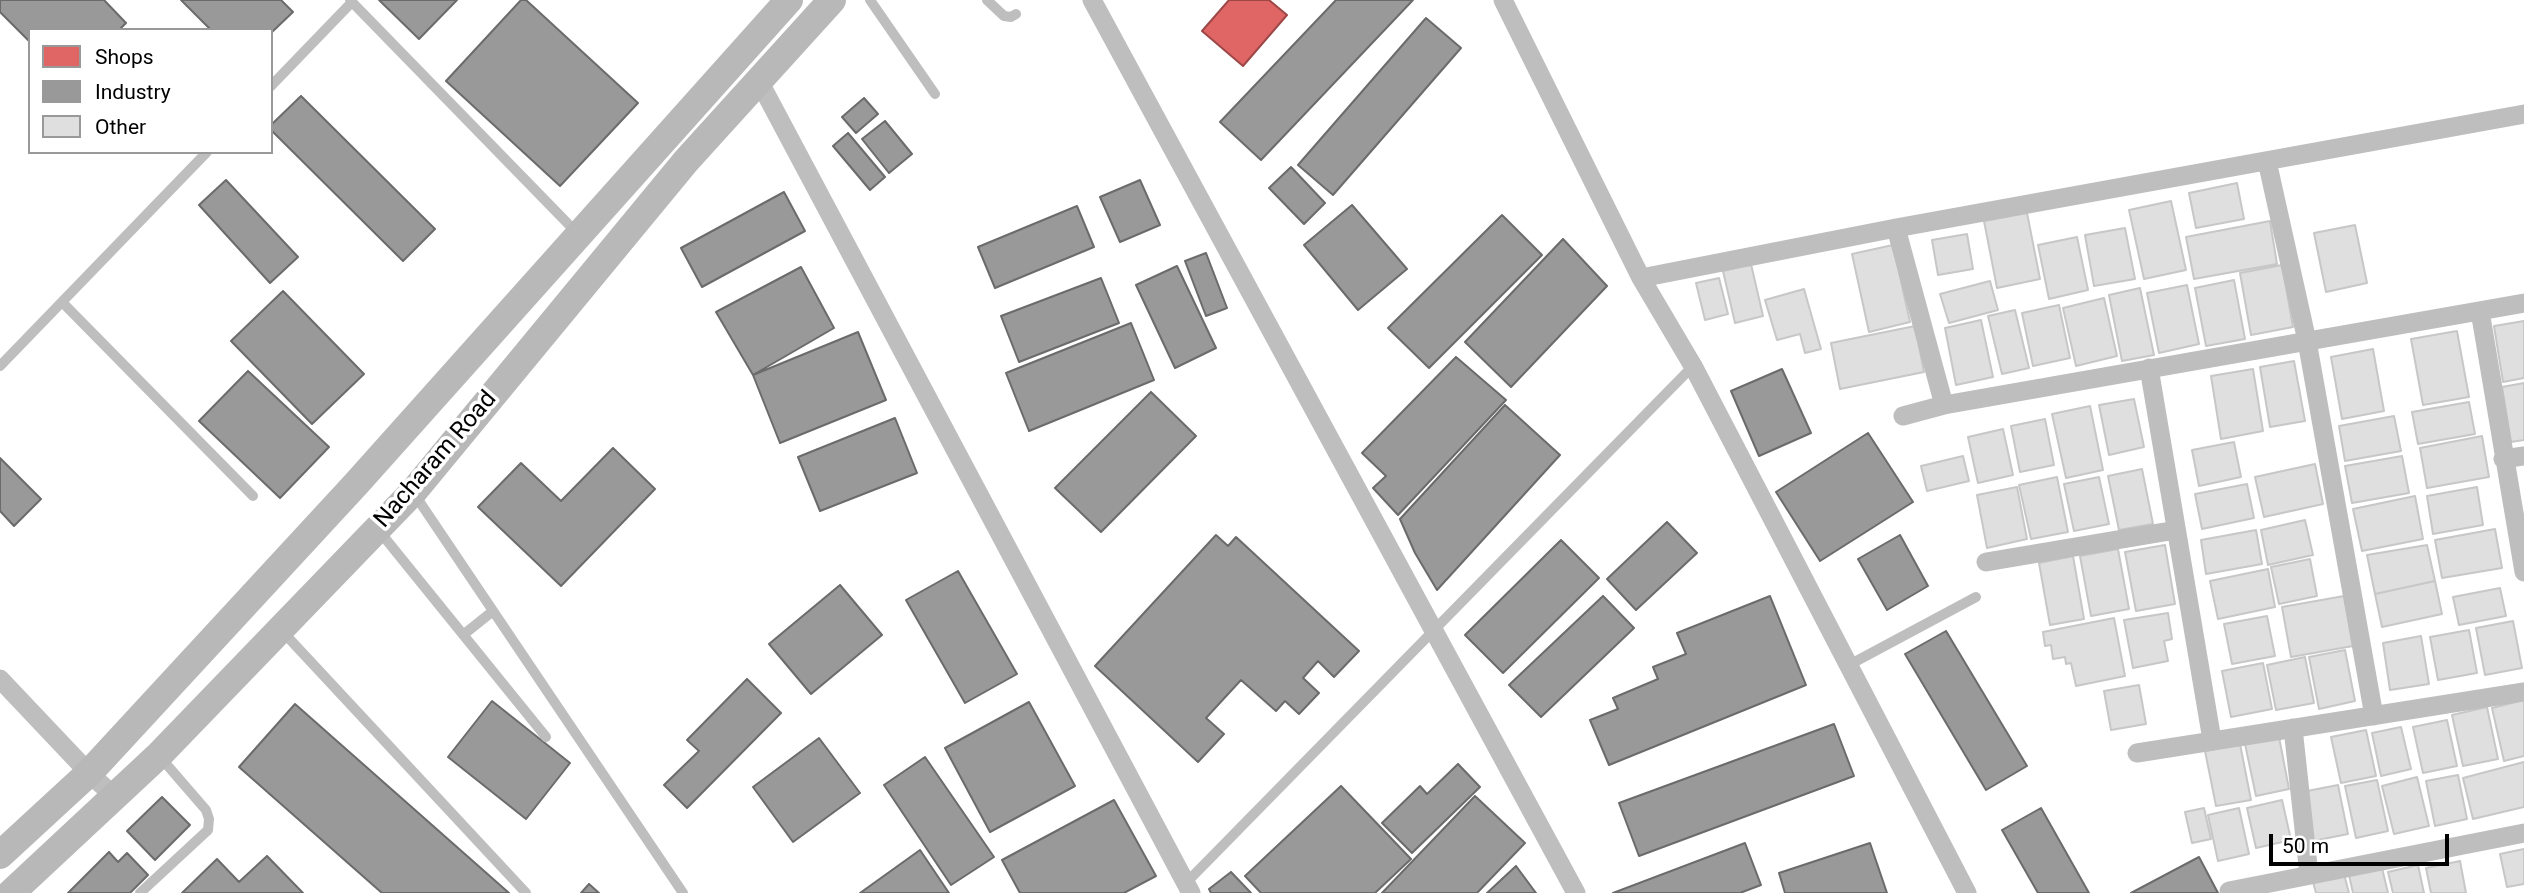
<!DOCTYPE html>
<style>
body{margin:0}
#map{position:relative;width:2524px;height:893px;overflow:hidden;background:#fff;font-family:Roboto,sans-serif}
canvas{display:block}
.legend{position:absolute;left:28px;top:28px;width:245px;height:126px;box-sizing:border-box;background:#fff;border:2px solid #999;margin:0;padding:9px 12px;list-style:none;font-size:21px;color:#000}
.legend li{display:flex;align-items:center;gap:14px;height:35px}
.legend b{width:35px;border:2px solid #999}
.scale{position:absolute;left:2269px;top:834px;width:180px;height:32px;box-sizing:border-box;border:4px solid #000;border-top:0;padding-left:9px;font-size:21px;line-height:24px;white-space:nowrap;color:#000;-webkit-text-stroke:5px #fff;paint-order:stroke}
</style>
<div id="map">
<canvas width="2524" height="893"></canvas>
<ul class="legend">
<li><b style="height:19px;background:#e06666"></b>Shops</li>
<li><b style="height:19px;background:#999"></b>Industry</li>
<li><b style="height:19px;background:#dfdfdf"></b>Other</li>
</ul>
<div class="scale">50 m</div>
</div>
<script>
const g = document.querySelector('canvas').getContext('2d');
g.lineJoin = 'round';
function fillPath(path, color) {
  g.fillStyle = color;
  g.fill(path, 'evenodd');
}
function poly(rows) {
  const path = new Path2D();
  for (const r of rows) {
    path.moveTo(r[0], r[1]);
    for (let i = 2; i < r.length; i += 2) path.lineTo(r[i], r[i + 1]);
  }
  return path;
}
function stroke(path, color, width, dash) {
  g.strokeStyle = color;
  g.lineWidth = width;
  g.lineCap = dash ? 'butt' : 'round';
  g.setLineDash(dash || []);
  g.stroke(path);
}
function drawText(font, color, halo, rows, align = 'center') {
  g.font = font + ' Roboto,sans-serif';
  g.lineWidth = 7;
  g.setLineDash([]);
  g.textBaseline = 'middle';
  g.strokeStyle = halo;
  g.fillStyle = color;
  for (const [text, x, y, turn = 0] of rows) {
    g.save();
    g.translate(x, y);
    g.rotate((+turn || 0) * Math.PI / 180);
    g.textAlign = isNaN(turn) ? turn : align;
    if (halo) g.strokeText(text, 0, 0);
    g.fillText(text, 0, 0);
    g.restore();
  }
}
const shops = poly([
 [1229,0,1269,0,1287,15,1243,66,1202,31,1229,0]
]);
fillPath(shops, '#e06666');
stroke(shops, '#9d4747', 2);
const industry = poly([
 [0,0,104,0,126,23,119,30,30,30,30,42,0,12,0,0],
 [181,0,281,0,293,12,271,33,271,30,211,30,181,0],
 [379,0,457,0,419,39,379,0],
 [521,0,526,0,638,103,560,186,446,81,521,0],
 [1336,0,1413,0,1261,160,1220,122,1336,0],
 [1426,18,1461,48,1333,195,1298,165,1426,18],
 [301,96,435,229,403,261,271,130,271,125,301,96],
 [864,98,878,114,856,133,842,117,864,98],
 [885,121,912,154,889,173,862,139,885,121],
 [848,133,885,177,870,190,833,146,848,133],
 [1291,167,1325,203,1304,224,1269,188,1291,167],
 [226,180,298,257,270,283,199,205,226,180],
 [1140,180,1160,225,1120,242,1100,197,1140,180],
 [784,192,805,231,702,287,681,248,784,192],
 [1352,205,1407,269,1358,310,1304,245,1352,205],
 [1077,206,1094,247,995,288,978,247,1077,206],
 [1502,215,1542,255,1429,368,1388,328,1502,215],
 [1563,239,1607,286,1511,387,1465,342,1563,239],
 [1206,253,1227,308,1206,316,1185,261,1206,253],
 [1177,266,1216,348,1175,368,1136,285,1177,266],
 [801,267,834,328,753,375,716,312,801,267],
 [1101,278,1119,323,1019,362,1001,316,1101,278],
 [283,291,364,374,312,424,231,341,283,291],
 [1131,323,1154,380,1029,431,1006,373,1131,323],
 [858,332,886,400,780,443,753,375,858,332],
 [1456,357,1506,400,1398,515,1373,488,1386,476,1362,453,1456,357],
 [1782,369,1811,433,1759,456,1731,391,1782,369],
 [248,371,329,447,280,498,199,421,248,371],
 [1151,392,1196,436,1101,532,1055,488,1151,392],
 [1505,405,1560,455,1437,590,1415,553,1400,519,1505,405],
 [895,418,917,473,820,511,798,457,895,418],
 [1868,433,1913,502,1820,561,1776,492,1868,433],
 [613,448,655,489,561,586,478,507,521,463,561,501,613,448],
 [0,458,41,499,14,526,0,511,0,458],
 [1667,522,1697,553,1636,610,1607,579,1667,522],
 [1216,535,1228,546,1236,537,1359,651,1334,677,1318,661,1303,678,1319,693,1299,714,1285,701,1276,711,1241,680,1206,718,1224,734,1198,762,1095,666,1216,535],
 [1900,535,1928,586,1887,610,1858,559,1900,535],
 [1561,540,1599,578,1503,673,1465,635,1561,540],
 [958,571,1017,674,965,703,906,600,958,571],
 [840,585,882,635,811,694,769,644,840,585],
 [1603,596,1634,628,1541,717,1509,685,1603,596],
 [1770,596,1806,685,1609,765,1590,720,1618,709,1613,698,1658,679,1653,667,1686,654,1677,633,1770,596],
 [1946,631,2027,766,1986,790,1905,654,1946,631],
 [747,679,781,713,687,808,664,785,699,751,687,740,747,679],
 [492,701,570,763,526,819,448,757,492,701],
 [1029,702,1075,786,990,832,945,748,1029,702],
 [295,704,509,893,382,893,239,767,295,704],
 [1834,724,1854,776,1639,856,1619,803,1834,724],
 [819,738,860,793,793,842,753,787,819,738],
 [925,757,994,857,951,885,884,785,925,757],
 [1458,764,1480,787,1412,853,1382,823,1420,786,1427,794,1458,764],
 [1341,786,1411,859,1375,893,1261,893,1245,876,1341,786],
 [1475,796,1525,843,1477,893,1382,893,1475,796],
 [162,797,190,825,155,860,127,831,162,797],
 [1114,800,1156,876,1124,893,1020,893,1002,860,1114,800],
 [2041,808,2089,893,2038,893,2002,830,2041,808],
 [1745,843,1761,885,1740,893,1613,893,1745,843],
 [1870,843,1887,893,1785,893,1779,873,1870,843],
 [920,850,949,893,860,893,920,850],
 [109,852,118,862,127,853,148,875,130,893,68,893,109,852],
 [267,856,303,893,182,893,217,859,239,882,267,856],
 [2199,857,2218,893,2131,893,2199,857],
 [1516,866,1536,893,1487,893,1516,866],
 [1231,872,1251,893,1211,893,1209,889,1231,872],
 [589,884,599,893,581,893,589,884]
]);
fillPath(industry, '#999');
stroke(industry, '#6b6b6b', 2);
const building = poly([
 [2237,183,2244,219,2196,228,2189,193,2237,183],
 [2171,201,2186,270,2144,279,2129,210,2171,201],
 [2027,213,2040,279,1997,288,1984,221,2027,213],
 [2270,221,2277,264,2194,279,2186,237,2270,221],
 [2355,225,2367,283,2326,292,2314,233,2355,225],
 [2125,228,2135,279,2094,286,2085,235,2125,228],
 [1967,234,1973,269,1938,275,1932,240,1967,234],
 [2077,237,2088,290,2049,299,2038,245,2077,237],
 [1893,245,1910,322,1869,332,1852,254,1893,245],
 [1751,264,1763,316,1735,323,1723,271,1751,264],
 [2282,265,2293,327,2251,335,2240,273,2282,265],
 [1719,278,1728,314,1705,320,1696,283,1719,278],
 [2234,280,2245,339,2206,346,2195,288,2234,280],
 [1990,281,1998,310,1949,323,1940,294,1990,281],
 [2187,285,2199,344,2159,353,2147,293,2187,285],
 [2140,288,2154,355,2122,361,2109,295,2140,288],
 [1804,289,1821,349,1805,353,1800,334,1777,340,1765,300,1804,289],
 [2104,298,2117,356,2076,366,2063,308,2104,298],
 [2059,305,2070,358,2033,366,2022,313,2059,305],
 [2015,310,2029,368,2002,374,1988,316,2015,310],
 [1981,320,1993,377,1956,385,1945,328,1981,320],
 [2524,321,2524,378,2503,382,2494,326,2524,321],
 [1915,326,1924,372,1840,389,1831,343,1915,326],
 [2457,331,2469,397,2423,405,2411,339,2457,331],
 [2373,349,2384,411,2342,419,2331,357,2373,349],
 [2294,361,2305,421,2270,427,2260,367,2294,361],
 [2253,369,2263,431,2221,439,2211,376,2253,369],
 [2524,383,2524,440,2511,442,2502,387,2524,383],
 [2134,399,2144,447,2109,455,2099,405,2134,399],
 [2469,402,2475,434,2418,444,2412,412,2469,402],
 [2090,406,2103,470,2066,478,2052,414,2090,406],
 [2394,416,2401,451,2345,461,2339,426,2394,416],
 [2045,419,2054,465,2020,472,2011,426,2045,419],
 [2003,429,2013,475,1978,483,1968,437,2003,429],
 [2482,436,2489,477,2427,488,2420,448,2482,436],
 [2234,442,2241,477,2199,486,2192,450,2234,442],
 [1963,456,1969,481,1927,491,1921,466,1963,456],
 [2402,456,2409,493,2352,503,2345,466,2402,456],
 [2315,464,2323,504,2264,517,2255,477,2315,464],
 [2142,469,2153,524,2119,530,2108,476,2142,469],
 [2057,477,2068,532,2031,539,2019,485,2057,477],
 [2099,477,2109,524,2074,531,2064,484,2099,477],
 [2247,484,2254,518,2202,529,2195,494,2247,484],
 [2017,487,2027,539,1987,548,1977,495,2017,487],
 [2477,487,2483,525,2433,534,2427,496,2477,487],
 [2415,496,2423,539,2362,551,2353,509,2415,496],
 [2305,520,2313,555,2268,565,2261,530,2305,520],
 [2495,529,2502,568,2442,578,2435,540,2495,529],
 [2256,530,2262,564,2206,574,2201,540,2256,530],
 [2165,545,2175,604,2136,611,2125,552,2165,545],
 [2427,545,2435,581,2375,594,2367,555,2427,545],
 [2118,549,2129,609,2091,616,2080,556,2118,549],
 [2073,556,2084,619,2050,625,2039,563,2073,556],
 [2310,559,2317,596,2279,604,2271,567,2310,559],
 [2268,569,2275,607,2218,619,2210,581,2268,569],
 [2435,581,2442,614,2382,627,2375,594,2435,581],
 [2500,588,2506,616,2459,625,2453,597,2500,588],
 [2344,596,2353,646,2291,657,2282,607,2344,596],
 [2168,613,2172,639,2164,641,2168,661,2133,668,2124,620,2168,613],
 [2267,616,2275,656,2232,664,2224,624,2267,616],
 [2114,618,2125,676,2076,686,2071,663,2066,664,2065,657,2053,659,2051,645,2045,646,2043,632,2114,618],
 [2513,621,2522,668,2485,675,2476,628,2513,621],
 [2469,630,2477,673,2438,680,2430,637,2469,630],
 [2421,636,2429,684,2390,690,2383,643,2421,636],
 [2345,650,2355,701,2319,709,2309,657,2345,650],
 [2305,657,2314,703,2276,710,2267,665,2305,657],
 [2263,663,2272,709,2231,717,2222,671,2263,663],
 [2139,685,2146,724,2111,730,2104,691,2139,685],
 [2524,700,2524,756,2504,761,2492,708,2524,700],
 [2487,707,2498,759,2463,766,2452,715,2487,707],
 [2447,720,2457,766,2423,773,2413,727,2447,720],
 [2401,727,2411,769,2381,776,2372,733,2401,727],
 [2366,730,2376,776,2341,783,2331,737,2366,730],
 [2279,737,2289,789,2256,796,2245,744,2279,737],
 [2240,744,2251,800,2216,806,2205,751,2240,744],
 [2524,762,2524,807,2473,819,2463,778,2524,762],
 [2458,775,2467,819,2435,826,2426,781,2458,775],
 [2417,777,2429,826,2394,834,2382,786,2417,777],
 [2377,780,2388,831,2356,838,2345,786,2377,780],
 [2338,785,2348,834,2313,841,2302,792,2338,785],
 [2282,800,2291,840,2256,848,2247,808,2282,800],
 [2204,808,2211,839,2192,843,2185,812,2204,808],
 [2239,808,2249,854,2218,861,2208,815,2239,808],
 [2524,849,2524,884,2507,887,2500,854,2524,849],
 [2460,861,2466,893,2431,893,2426,868,2460,861],
 [2418,865,2424,893,2393,893,2388,872,2418,865],
 [2382,868,2388,893,2353,893,2349,875,2382,868],
 [2344,874,2349,893,2316,893,2313,882,2344,874]
]);
fillPath(building, '#dfdfdf');
stroke(building, '#c7c7c7', 2);
stroke(poly([
 [350,0,577,233],
 [870,0,935,94],
 [987,0,1004,16,1011,17,1016,14],
 [271,86,352,2],
 [62,302,253,496],
 [0,366,207,152],
 [415,495,683,893],
 [380,532,546,737],
 [283,632,526,893],
 [463,635,493,611],
 [1849,665,1976,597],
 [1186,883,1693,366],
 [140,893,208,830,209,819,206,810,161,758]
]), '#bebebe', 10);
stroke(poly([
 [1092,0,1576,893],
 [1503,0,1641,278,1693,366,1967,893],
 [759,81,1191,893],
 [2267,161,2307,341,2374,716],
 [1896,228,1944,405],
 [1641,278,1896,228,2524,114],
 [2480,311,2524,572],
 [2149,368,2212,740],
 [1903,416,1944,405,2524,303],
 [2503,459,2524,456],
 [1986,562,2176,530],
 [0,679,89,773,115,797],
 [2293,728,2309,875],
 [2137,753,2524,692],
 [2229,891,2524,833]
]), '#bebebe', 19);
stroke(poly([
 [0,855,89,773,356,484,789,0],
 [11,893,159,755,413,492,686,161,832,0]
]), '#b8b8b8', 28);
drawText('24px', '#000', '#fff', [
 ["Nacharam Road",436,460,-49]
]);
</script>
